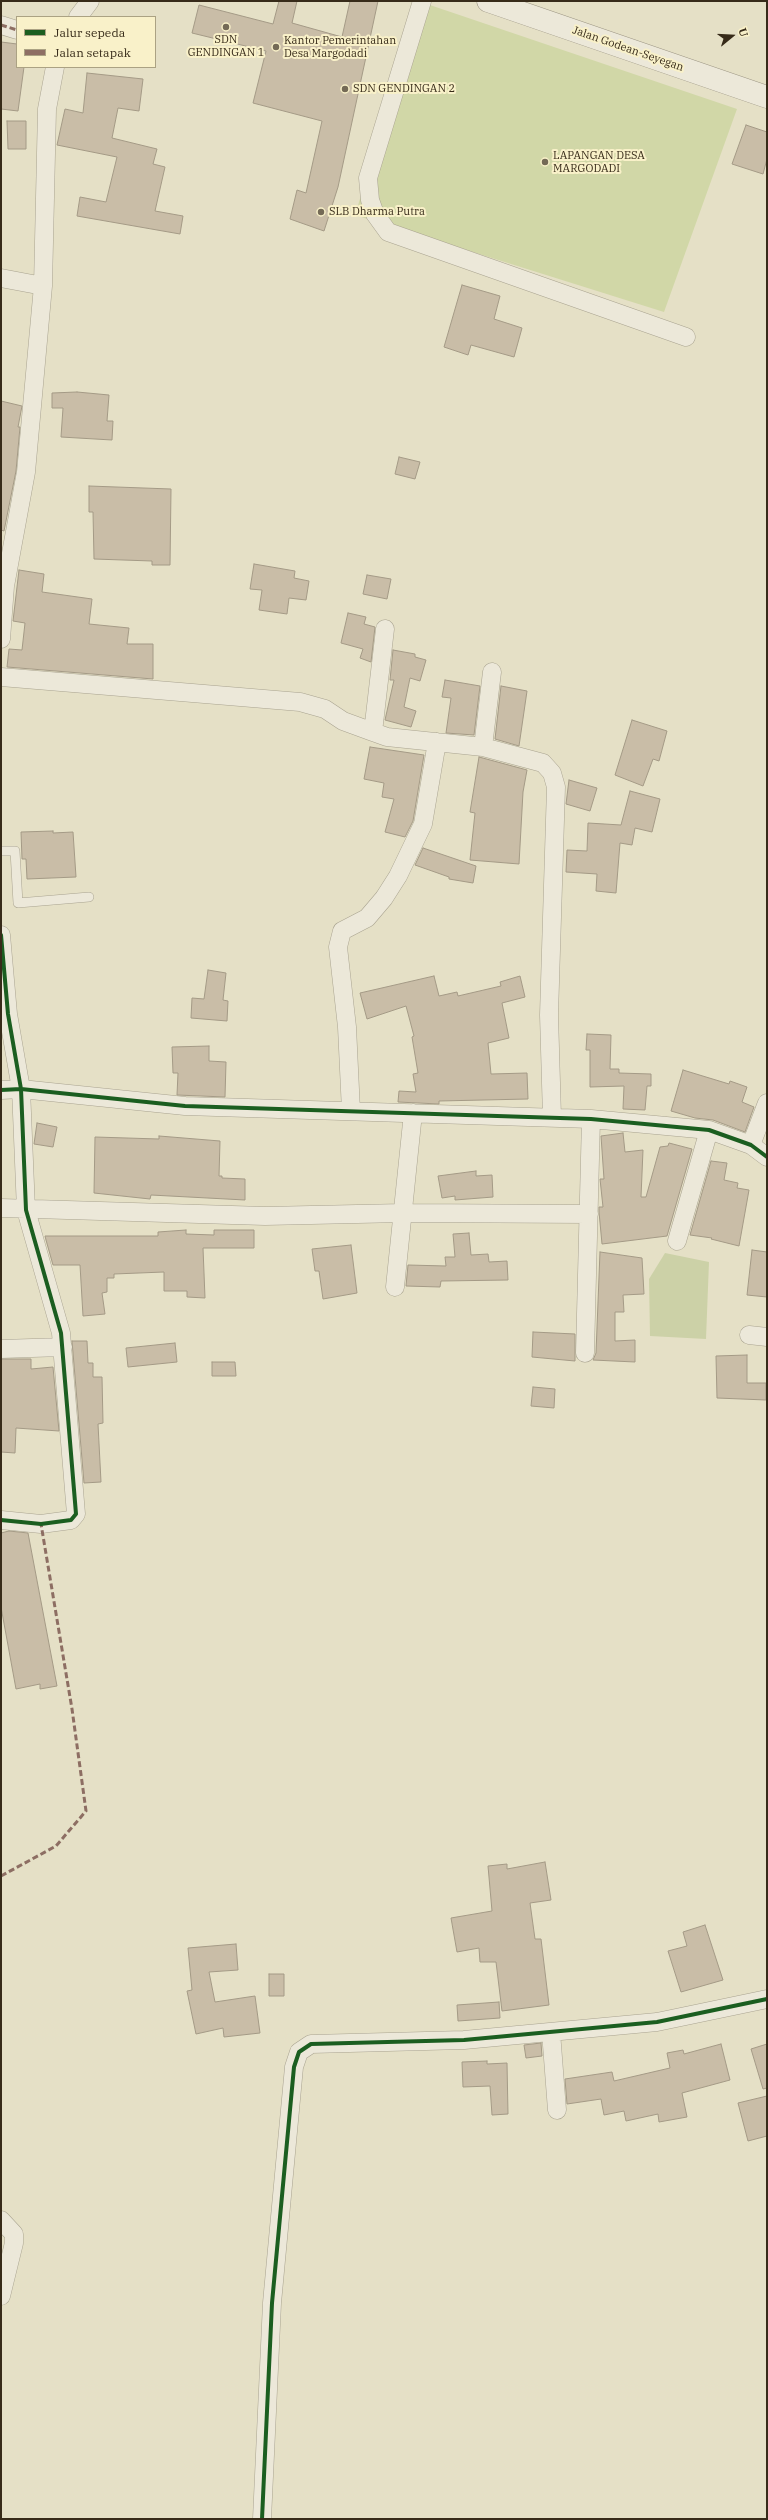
<!DOCTYPE html>
<style>
body{margin:0}
#map{position:relative;width:768px;height:2520px;overflow:hidden;background:#e5e0c6;font-family:"IBM Plex Serif",serif}
canvas{display:block}
.frame{position:absolute;inset:0;border:2px solid #372b19;pointer-events:none}
.legend{position:absolute;left:16px;top:16px;width:140px;height:52px;box-sizing:border-box;background:#f9f1c9;border:1px solid #aba283;margin:0;padding:5px 7px;list-style:none;font-size:12px;color:#372b19}
.legend li{display:flex;align-items:center;gap:8px;height:20px}
.legend b{width:20px;border:1px solid #aba283}
.north{position:absolute;left:712px;top:16px;width:40px;height:40px;-webkit-text-stroke:3px #f9f1c9;paint-order:stroke;rotate:72deg;font-size:11px;font-weight:700;line-height:16px;text-align:center;color:#372b19}
.north::after{content:'';display:block;margin:auto;width:14px;height:18px;background:#372b19;clip-path:polygon(50% 0,100% 100%,50% 72%,0 100%)}
</style>
<div id="map">
<canvas width="768" height="2520"></canvas>
<div class="frame"></div>
<ul class="legend">
<li><b style="height:5px;background:#1b5e20"></b>Jalur sepeda</li>
<li><b style="height:5px;background:#8d6e63"></b>Jalan setapak</li>
</ul>
<div class="north">U</div>
</div>
<script>
const g = document.querySelector('canvas').getContext('2d');
g.lineJoin = 'round';
function fillPath(path, color) {
  g.fillStyle = color;
  g.fill(path, 'evenodd');
}
function poly(rows) {
  const path = new Path2D();
  for (const r of rows) {
    path.moveTo(r[0], r[1]);
    for (let i = 2; i < r.length; i += 2) path.lineTo(r[i], r[i + 1]);
  }
  return path;
}
function stroke(path, color, width, dash) {
  g.strokeStyle = color;
  g.lineWidth = width;
  g.lineCap = dash ? 'butt' : 'round';
  g.setLineDash(dash || []);
  g.stroke(path);
}
function drawText(font, color, halo, rows, align = 'center') {
  g.font = font + ' "IBM Plex Serif",serif';
  g.lineWidth = 4;
  g.setLineDash([]);
  g.textBaseline = 'middle';
  g.strokeStyle = halo;
  g.fillStyle = color;
  for (const [text, x, y, turn = 0] of rows) {
    g.save();
    g.translate(x, y);
    g.rotate((+turn || 0) * Math.PI / 180);
    g.textAlign = isNaN(turn) ? turn : align;
    if (halo) g.strokeText(text, 0, 0);
    g.fillText(text, 0, 0);
    g.restore();
  }
}
fillPath(poly([
 [421,2,737,109,664,312,355,215]
]), '#d1d7a7');
fillPath(poly([
 [665,1253,709,1262,706,1339,650,1336,649,1279]
]), '#ccd1a7');
const building = poly([
 [279,1,297,1,292,23,342,37,350,1,378,1,338,187,324,231,290,219,297,190,306,193,322,121,253,103,266,51,192,33,199,5,273,24,279,1],
 [1,42,17,44,17,67,24,67,18,111,1,109,1,42],
 [87,73,143,79,139,111,118,108,112,138,157,149,153,164,165,167,155,211,183,216,180,234,77,216,80,197,106,202,117,157,57,145,65,109,83,113,87,73],
 [7,121,26,121,26,149,8,149,7,121],
 [746,125,767,132,767,159,763,174,732,164,746,125],
 [462,285,500,296,494,319,522,328,514,357,471,345,468,355,444,347,462,285],
 [77,392,109,395,107,421,113,421,112,440,61,437,63,408,52,408,52,393,77,392],
 [1,401,22,406,18,427,20,427,16,471,4,531,1,530,1,401],
 [399,457,420,462,415,479,395,474,399,457],
 [89,486,171,489,170,565,152,565,152,561,94,559,93,512,89,512,89,486],
 [254,564,295,571,294,578,309,581,306,600,289,598,287,614,259,610,262,590,250,589,254,564],
 [19,570,44,574,42,592,92,599,89,624,129,628,127,644,153,644,153,679,7,667,9,649,22,650,25,623,13,621,19,570],
 [367,575,391,579,387,599,363,594,367,575],
 [348,613,366,617,364,624,375,627,371,662,360,658,363,649,341,643,348,613],
 [393,650,415,654,415,657,426,660,420,681,410,678,404,707,416,711,411,727,385,720,394,680,390,680,393,650],
 [445,680,480,686,474,735,446,733,451,698,442,697,445,680],
 [501,686,527,691,519,746,495,739,501,686],
 [632,720,667,731,659,761,653,759,643,786,615,775,632,720],
 [370,747,424,755,413,821,405,837,385,832,394,799,382,797,384,783,364,779,370,747],
 [479,757,527,770,523,792,519,864,470,860,475,813,470,812,479,757],
 [569,780,597,788,590,811,566,804,569,780],
 [630,791,660,799,652,832,635,828,632,845,620,843,616,893,596,891,597,874,566,872,567,850,587,851,588,823,621,825,630,791],
 [53,831,53,833,73,832,76,877,27,879,26,859,22,859,21,832,53,831],
 [423,848,476,866,473,883,449,879,449,877,415,865,423,848],
 [208,970,226,973,223,1000,228,1001,227,1021,191,1018,192,998,204,999,208,970],
 [434,976,439,996,457,992,458,996,501,986,500,982,520,976,525,997,502,1003,509,1038,488,1043,491,1074,527,1073,528,1099,439,1101,439,1104,398,1102,399,1091,416,1092,413,1074,418,1073,412,1037,414,1036,406,1006,367,1019,360,993,434,976],
 [587,1034,611,1035,610,1069,619,1069,619,1073,651,1074,651,1086,647,1086,645,1110,623,1109,624,1086,590,1087,590,1050,586,1050,587,1034],
 [209,1046,209,1061,226,1062,225,1097,177,1095,178,1073,173,1073,172,1047,209,1046],
 [683,1070,729,1084,730,1081,747,1087,742,1102,754,1107,745,1132,713,1120,695,1118,671,1111,683,1070],
 [37,1123,57,1127,53,1147,34,1144,37,1123],
 [623,1133,625,1152,643,1150,641,1197,646,1197,660,1147,668,1146,669,1143,692,1149,667,1236,602,1244,599,1212,599,1207,603,1207,600,1179,604,1179,601,1136,623,1133],
 [159,1136,220,1141,219,1176,222,1176,222,1178,245,1179,245,1200,151,1195,150,1199,94,1193,95,1137,159,1139,159,1136],
 [711,1161,727,1163,724,1180,738,1183,737,1188,749,1190,739,1246,711,1239,712,1238,690,1235,711,1161],
 [476,1171,476,1176,492,1175,493,1197,455,1200,455,1196,442,1198,438,1176,476,1171],
 [186,1230,186,1234,214,1235,214,1230,254,1230,254,1248,203,1248,205,1298,187,1297,187,1291,164,1291,164,1272,114,1274,114,1278,107,1278,107,1292,102,1293,105,1314,83,1316,80,1265,53,1265,46,1240,45,1236,158,1236,158,1232,186,1230],
 [469,1233,471,1255,488,1254,489,1262,507,1261,508,1280,441,1281,440,1287,406,1286,408,1265,446,1266,445,1257,455,1257,453,1234,469,1233],
 [351,1245,357,1293,323,1299,319,1271,315,1271,312,1249,351,1245],
 [752,1250,767,1252,767,1297,747,1295,752,1250],
 [600,1252,642,1258,644,1294,623,1295,624,1312,615,1312,615,1341,635,1340,635,1362,593,1360,596,1353,600,1252],
 [533,1332,575,1334,575,1361,532,1357,533,1332],
 [72,1341,87,1341,88,1363,93,1363,93,1377,102,1377,103,1423,98,1424,101,1482,84,1483,72,1341],
 [175,1343,177,1362,128,1367,126,1348,175,1343],
 [747,1355,747,1383,766,1383,766,1400,717,1398,716,1356,747,1355],
 [1,1359,31,1359,31,1369,53,1367,59,1431,16,1428,15,1453,1,1452,1,1359],
 [212,1362,235,1362,236,1376,212,1376,212,1362],
 [533,1387,555,1389,554,1408,531,1406,533,1387],
 [9,1531,28,1533,57,1686,40,1689,40,1684,16,1689,1,1607,1,1533,9,1531],
 [545,1862,551,1900,530,1903,535,1939,541,1939,549,2005,502,2011,496,1962,480,1962,479,1948,457,1952,451,1918,492,1911,488,1866,507,1864,507,1869,545,1862],
 [705,1925,723,1980,681,1992,668,1951,687,1946,683,1932,705,1925],
 [236,1944,238,1970,209,1972,215,2002,255,1996,260,2033,224,2037,223,2028,196,2034,187,1991,192,1990,188,1948,236,1944],
 [269,1974,284,1974,284,1996,269,1996,269,1974],
 [499,2002,500,2018,458,2021,457,2005,499,2002],
 [541,2043,542,2056,526,2058,524,2045,541,2043],
 [721,2044,730,2080,682,2093,687,2117,659,2122,658,2114,626,2121,624,2111,604,2115,601,2099,567,2104,565,2079,612,2072,614,2081,670,2068,667,2053,683,2050,684,2054,721,2044],
 [767,2044,767,2088,763,2089,751,2049,767,2044],
 [487,2061,487,2064,507,2063,508,2114,492,2115,490,2086,463,2087,462,2062,487,2061],
 [767,2096,767,2136,748,2141,738,2103,767,2096]
]);
fillPath(building, '#c9bda7');
stroke(building, '#a49a86', 1);
const lane = poly([
 [1,851,15,851,18,903,89,897]
]);
const street = poly([
 [422,1,368,178,370,200,375,214,388,232,686,337],
 [78,17,90,1],
 [1,25,17,30],
 [1,278,43,286],
 [385,629,373,732,387,737,483,747,543,763,552,773,556,787,549,1015,552,1117],
 [1,639,5,586,26,472,43,286,47,109,55,67],
 [1,677,300,702,325,709,343,721,373,732],
 [483,747,492,672],
 [1,935,8,1014,21,1089,26,1210,61,1333,76,1514,71,1520,41,1524,1,1520],
 [1,1090,21,1089,185,1106,591,1119,709,1130,751,1145,767,1157],
 [351,1111,347,1027,338,947,342,931,367,918,384,898,398,876,423,824,437,742],
 [751,1145,767,1103],
 [1,1208,265,1216,403,1213,589,1214],
 [677,1241,709,1130],
 [395,1287,413,1113],
 [749,1335,767,1337],
 [1,1349,63,1347],
 [585,1353,591,1119],
 [551,2032,557,2110],
 [1,2220,14,2234,14,2243,1,2296],
 [262,2519,272,2303,294,2067,299,2052,311,2044,464,2040,657,2022,767,1999]
]);
const secondary = poly([
 [488,1,767,97]
]);
stroke(lane, '#a9a390', 10);
stroke(street, '#a9a390', 19);
stroke(secondary, '#999280', 23);
stroke(lane, '#ece8d9', 9);
stroke(street, '#ece8d9', 18);
stroke(secondary, '#ece8d9', 22);
stroke(poly([
 [1,25,17,30],
 [1,1876,56,1846,86,1811,72,1709,41,1524]
]), '#8d6e63', 3, [6, 3]);
stroke(poly([
 [1,935,8,1014,21,1089,26,1210,61,1333,76,1514,71,1520,41,1524,1,1520],
 [1,1090,21,1089,185,1106,591,1119,709,1130,751,1145,767,1157],
 [262,2519,272,2303,294,2067,299,2052,311,2044,464,2040,657,2022,767,1999]
]), '#1b5e20', 4);
for (const [x, y, r, color] of [
 [226,27,4,"#746a56"],
 [276,47,4,"#746a56"],
 [345,89,4,"#746a56"],
 [545,162,4,"#746a56"],
 [321,212,4,"#746a56"]
]) {
  const dot = new Path2D();
  dot.arc(x, y, r, 0, 2 * Math.PI);
  g.fillStyle = color;
  g.fill(dot);
  stroke(dot, '#f9f1c9', 1.5);
}
drawText('11px', '#372b19', '#f9f1c9', [
 ["SDN",226,40,"center"],
 ["GENDINGAN 1",226,53,"center"],
 ["Kantor Pemerintahan",284,41],
 ["Desa Margodadi",284,54],
 ["SDN GENDINGAN 2",353,89],
 ["LAPANGAN DESA",553,156],
 ["MARGODADI",553,169],
 ["SLB Dharma Putra",329,212]
], 'left');
drawText('11px', '#372b19', '#f9f1c9', [
 ["Jalan Godean-Seyegan",628,49,19]
]);
</script>
